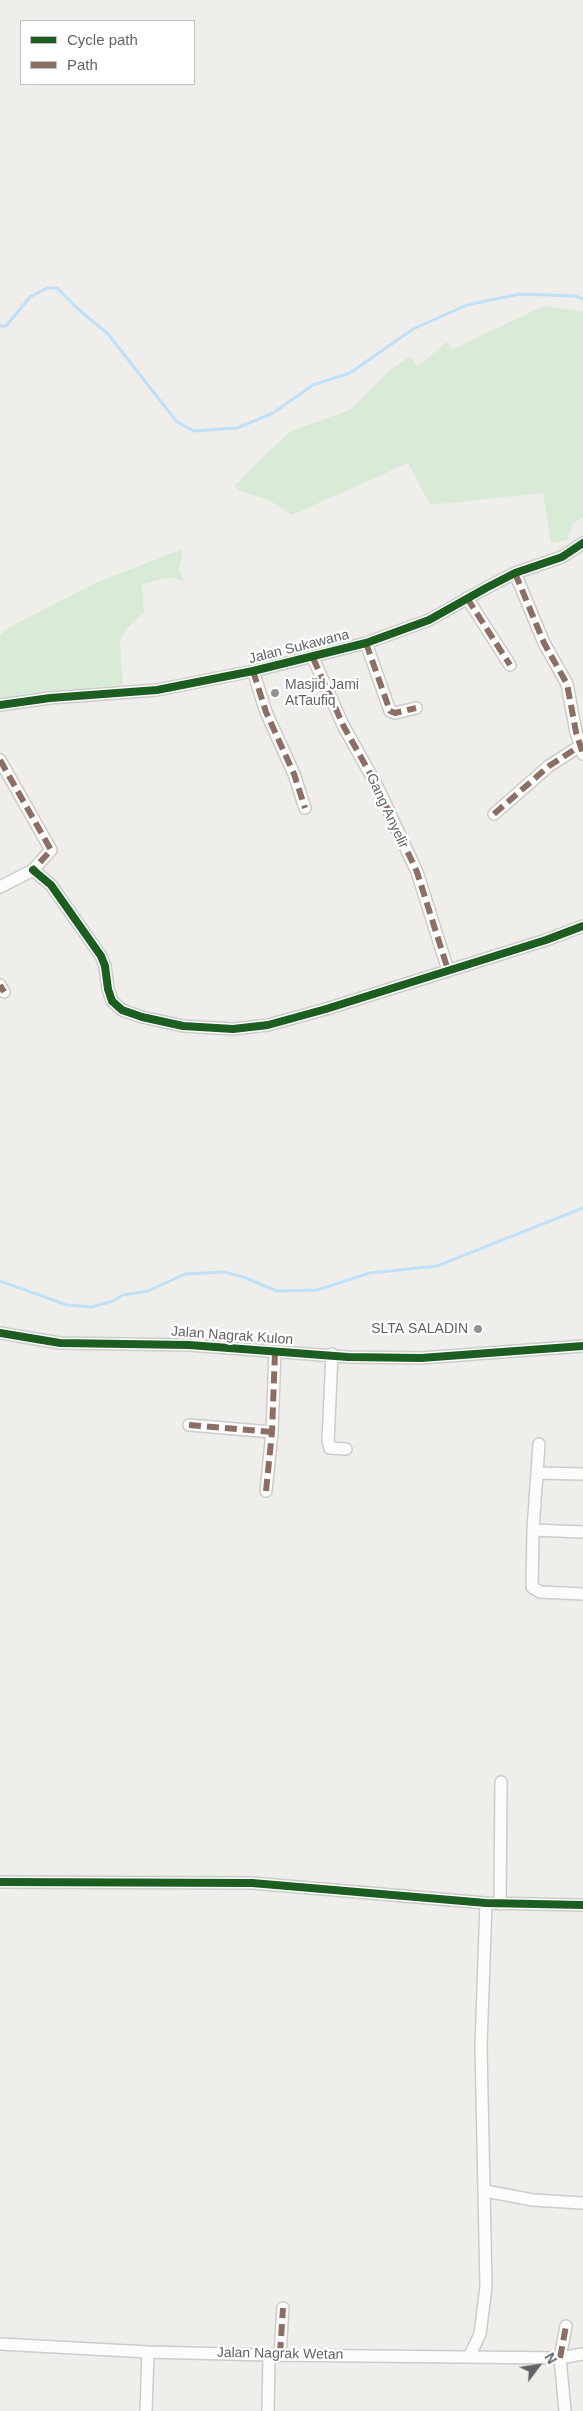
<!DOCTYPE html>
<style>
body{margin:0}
#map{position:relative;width:583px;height:2411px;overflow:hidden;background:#efeeea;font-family:Helvetica,sans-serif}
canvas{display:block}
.legend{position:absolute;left:20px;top:20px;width:175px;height:65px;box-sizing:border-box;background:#fff;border:1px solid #bfc1c3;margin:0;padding:6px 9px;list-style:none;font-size:15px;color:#5f6368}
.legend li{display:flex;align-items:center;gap:10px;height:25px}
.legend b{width:25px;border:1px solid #bfc1c3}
.north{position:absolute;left:513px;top:2341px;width:50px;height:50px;-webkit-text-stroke:4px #fff;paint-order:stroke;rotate:59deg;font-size:14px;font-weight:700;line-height:20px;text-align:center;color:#5f6368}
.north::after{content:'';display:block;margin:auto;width:18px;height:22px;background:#5f6368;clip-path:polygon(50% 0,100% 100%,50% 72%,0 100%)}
</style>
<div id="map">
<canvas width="583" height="2411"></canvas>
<ul class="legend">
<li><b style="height:6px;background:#1b5e20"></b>Cycle path</li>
<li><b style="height:6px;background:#8d6e63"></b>Path</li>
</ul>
<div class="north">N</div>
</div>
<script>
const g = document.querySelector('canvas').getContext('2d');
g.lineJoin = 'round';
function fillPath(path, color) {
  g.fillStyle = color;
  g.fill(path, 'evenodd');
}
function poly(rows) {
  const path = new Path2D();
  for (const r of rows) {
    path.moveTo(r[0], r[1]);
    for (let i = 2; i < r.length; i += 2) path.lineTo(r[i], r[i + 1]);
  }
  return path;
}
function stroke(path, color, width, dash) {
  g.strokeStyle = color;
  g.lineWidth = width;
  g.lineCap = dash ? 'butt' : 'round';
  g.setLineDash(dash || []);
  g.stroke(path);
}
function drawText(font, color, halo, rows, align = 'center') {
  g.font = font + ' Helvetica,sans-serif';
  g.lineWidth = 4.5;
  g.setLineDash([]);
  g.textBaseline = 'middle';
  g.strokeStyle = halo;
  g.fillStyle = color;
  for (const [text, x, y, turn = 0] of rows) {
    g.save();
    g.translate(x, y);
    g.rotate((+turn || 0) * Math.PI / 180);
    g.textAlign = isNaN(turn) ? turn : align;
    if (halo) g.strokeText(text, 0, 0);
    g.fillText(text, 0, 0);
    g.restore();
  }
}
fillPath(poly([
 [544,306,583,311,583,518,573,523,567,540,551,543,543,493,430,505,408,463,292,515,269,500,240,491,234,486,289,432,350,410,390,370,410,356,418,366,447,342,453,349],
 [183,549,179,569,185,582,172,577,142,584,144,613,128,627,120,641,123,685,39,692,0,698,0,635,6,629,97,582]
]), '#d8ebd6');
stroke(poly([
 [0,326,6,326,30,297,47,288,57,288,78,309,108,334,177,422,194,431,237,428,273,413,313,385,350,373,413,329,467,305,520,294,575,296,583,299],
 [0,1281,67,1305,80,1306,91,1307,113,1301,123,1295,148,1291,185,1274,225,1272,246,1278,277,1291,317,1290,370,1273,437,1266,583,1208]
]), '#bfe0f9', 3);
const minor = poly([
 [515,573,544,643,567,684,576,732,583,754],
 [467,598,510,665],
 [366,643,390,711,395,713,416,708],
 [313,658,344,727,376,784,417,872,448,970],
 [253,671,266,712,294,774,305,808],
 [0,705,50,698,157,690,253,671,366,643,429,620,486,588,515,573,562,557,583,543],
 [0,760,51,850,33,870,0,887],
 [494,814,549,766,580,746],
 [33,870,51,885,101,956,105,966,108,989,112,1001,122,1010,142,1017,183,1026,233,1029,268,1025,326,1009,546,940,583,926],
 [0,985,4,992],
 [0,1333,60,1343,189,1345,348,1357,421,1358,583,1346],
 [332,1354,328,1441,330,1448,346,1449],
 [189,1425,272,1432],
 [539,1444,533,1530,532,1587,540,1592,583,1594],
 [537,1473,583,1474],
 [266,1491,272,1432,275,1352],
 [533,1530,583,1532],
 [0,1882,252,1883,486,1903,583,1905],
 [500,1904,501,1782],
 [485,2191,533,2200,582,2203],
 [0,2344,148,2352,269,2355,560,2358,583,2354],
 [280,2354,283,2308],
 [469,2357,480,2334,486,2287,481,2046,486,1903],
 [146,2411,148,2352],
 [268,2411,269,2355],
 [565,2411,560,2358,566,2326]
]);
stroke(minor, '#cbcccc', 14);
stroke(minor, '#fdfcfc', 11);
stroke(poly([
 [515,573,544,643,567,684,576,732,583,754],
 [467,598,510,665],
 [366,643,390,711,395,713,416,708],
 [313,658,344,727,376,784,417,872,448,970],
 [253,671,266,712,294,774,305,808],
 [0,760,51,850,33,870],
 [494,814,549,766,580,746],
 [0,985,4,992],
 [189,1425,272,1432],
 [266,1491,272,1432,275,1352],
 [280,2354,283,2308],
 [560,2358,566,2326]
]), '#8d6e63', 6, [12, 6]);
stroke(poly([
 [0,705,50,698,157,690,253,671,366,643,429,620,486,588,515,573,562,557,583,543],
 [33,870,51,885,101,956,105,966,108,989,112,1001,122,1010,142,1017,183,1026,233,1029,268,1025,326,1009,546,940,583,926],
 [0,1333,60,1343,189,1345,348,1357,421,1358,583,1346],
 [0,1882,252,1883,486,1903,583,1905]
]), '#1b5e20', 8);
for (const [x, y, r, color] of [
 [275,693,5,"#919496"],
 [478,1329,5,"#919496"]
]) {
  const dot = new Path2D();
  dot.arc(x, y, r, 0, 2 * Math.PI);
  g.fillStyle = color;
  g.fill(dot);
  stroke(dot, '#fff', 2);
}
drawText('14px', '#5f6368', '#fff', [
 ["Jalan Sukawana",299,647,-14],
 ["Gang Anyelir",387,811,65],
 ["Jalan Nagrak Kulon",232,1336,4],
 ["Jalan Nagrak Wetan",280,2354,1]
]);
drawText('14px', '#5f6368', '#fff', [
 ["Masjid Jami",285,685],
 ["AtTaufiq",285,701],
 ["SLTA SALADIN",468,1329,"right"]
], 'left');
</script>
